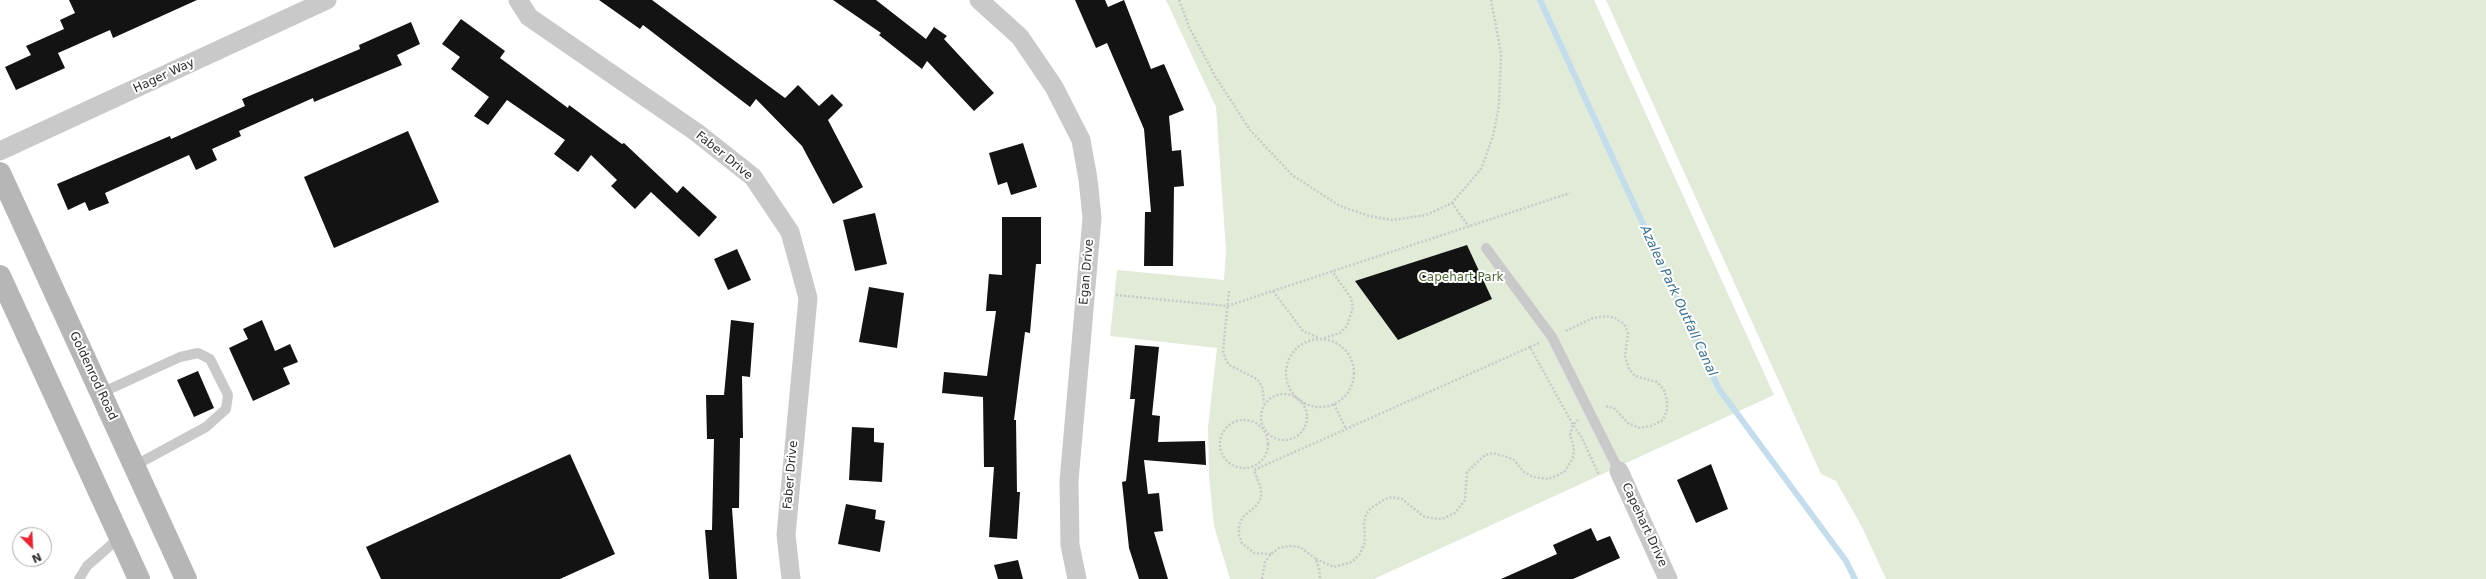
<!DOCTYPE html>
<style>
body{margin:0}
#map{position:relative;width:2486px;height:579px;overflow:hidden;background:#fff;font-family:"DejaVu Sans",sans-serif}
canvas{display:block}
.north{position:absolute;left:12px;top:527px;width:40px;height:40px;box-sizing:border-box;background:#fff;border:1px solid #ababab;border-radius:50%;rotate:156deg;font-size:11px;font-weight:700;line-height:16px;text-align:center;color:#2c2c2c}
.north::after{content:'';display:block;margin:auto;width:14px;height:18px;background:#ef2232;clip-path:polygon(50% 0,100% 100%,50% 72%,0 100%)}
</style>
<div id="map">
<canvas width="2486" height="579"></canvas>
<div class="north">N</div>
</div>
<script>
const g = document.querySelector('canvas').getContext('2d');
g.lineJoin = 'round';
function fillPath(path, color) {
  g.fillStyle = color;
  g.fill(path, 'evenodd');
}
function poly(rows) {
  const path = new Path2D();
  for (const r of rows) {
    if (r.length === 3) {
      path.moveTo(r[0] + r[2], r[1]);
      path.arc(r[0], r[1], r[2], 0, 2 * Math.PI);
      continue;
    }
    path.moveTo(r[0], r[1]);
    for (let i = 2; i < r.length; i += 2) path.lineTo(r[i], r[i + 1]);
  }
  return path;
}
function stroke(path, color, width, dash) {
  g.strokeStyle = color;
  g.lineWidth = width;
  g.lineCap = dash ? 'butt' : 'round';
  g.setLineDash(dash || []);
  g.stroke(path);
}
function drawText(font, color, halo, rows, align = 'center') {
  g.font = font + ' "DejaVu Sans",sans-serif';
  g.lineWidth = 4;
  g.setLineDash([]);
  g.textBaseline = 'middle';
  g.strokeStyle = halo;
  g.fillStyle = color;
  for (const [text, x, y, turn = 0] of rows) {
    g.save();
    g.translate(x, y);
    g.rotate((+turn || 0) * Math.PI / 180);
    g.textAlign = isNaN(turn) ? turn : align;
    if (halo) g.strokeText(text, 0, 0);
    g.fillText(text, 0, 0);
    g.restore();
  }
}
fillPath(poly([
 [1166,0,1594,0,1774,395,1374,579,1230,579,1214,526,1209,476,1208,427,1217,348,1110,336,1117,270,1224,280,1226,250,1216,107],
 [1606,0,2486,0,2486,579,1886,579,1862,527,1836,481,1821,474]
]), '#e2ebd8');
stroke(poly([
 [1540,0,1719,389,1846,561,1855,579]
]), '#c3dded', 6);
fillPath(poly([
 [69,0,197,0,113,38,110,30,58,53,65,68,16,90,5,67,31,55,26,46,64,29,60,20,75,13],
 [599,0,652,0,785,98,798,85,819,106,832,94,843,105,828,120,863,187,833,204,802,146,756,99,750,107,643,25,640,29],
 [833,0,876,0,926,39,934,27,947,36,944,39,994,93,974,111,927,61,922,69,879,35,881,33],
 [1075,0,1105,0,1108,7,1124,0,1151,69,1164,64,1184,110,1169,116,1172,151,1181,150,1184,186,1174,187,1173,266,1144,266,1145,212,1151,212,1144,129,1107,43,1096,48],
 [461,19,505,51,500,58,568,108,569,105,622,144,624,143,677,193,683,186,717,217,699,237,651,192,635,209,611,186,617,180,591,155,578,172,554,154,565,140,507,100,488,125,474,116,489,97,451,69,460,57,442,44],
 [411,22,420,44,397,55,402,65,314,102,313,98,239,131,241,136,212,149,217,160,196,170,189,155,105,193,109,203,89,211,85,202,68,210,57,184,170,136,171,139,245,106,242,99,360,49,359,45],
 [408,131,439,202,334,248,304,177],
 [1023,143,1037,187,1011,195,1007,182,998,185,989,153],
 [875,213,887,264,855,271,843,220],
 [1002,217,1041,217,1041,264,1036,264,1030,333,1025,332,1014,420,1016,420,1017,492,1020,492,1017,539,989,537,994,467,984,467,983,397,942,393,944,372,987,376,996,311,986,311,989,274,1002,275],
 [1467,245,1492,299,1398,340,1355,281],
 [737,249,751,280,728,290,714,259],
 [869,287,904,293,897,348,859,342],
 [262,320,275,351,290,344,298,362,283,368,290,384,253,401,229,348,248,339,243,329],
 [731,320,754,323,750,377,742,376,743,438,740,438,739,508,732,508,737,579,709,579,705,530,712,530,714,439,707,439,706,395,724,395],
 [1135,345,1159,347,1152,415,1160,416,1158,442,1205,441,1206,465,1144,460,1148,494,1159,493,1163,531,1154,532,1168,579,1139,579,1129,548,1122,482,1126,481,1135,399,1130,399],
 [198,371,214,408,194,417,177,380],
 [852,427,874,428,874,442,884,443,882,482,849,480],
 [570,454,615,554,560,579,381,579,366,547],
 [1711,464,1728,509,1696,523,1677,480],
 [846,504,876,510,875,519,885,521,880,552,838,544],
 [1591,528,1597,541,1610,536,1620,558,1573,579,1501,579,1557,554,1553,545],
 [1018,560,1023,579,998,579,994,565]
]), '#131313');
stroke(poly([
 [1179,0,1189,27,1215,76,1250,130,1292,175,1340,206,1369,216,1393,220,1426,215,1452,203,1481,169,1493,136,1499,106,1501,53,1491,0],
 [1452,203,1469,227],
 [1229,291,1223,351,1225,358,1229,365,1257,379,1262,386,1264,403],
 [1273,291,1303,331,1319,338],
 [1116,295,1227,306,1570,193],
 [1566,331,1593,318,1606,316,1615,318,1624,324,1628,333,1625,356,1629,369,1635,376,1657,382,1664,390,1667,401,1667,410,1663,420,1651,426,1640,428,1628,423,1615,409,1608,406,1604,408],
 [1324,338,1340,333,1347,326,1353,307,1351,298,1332,271],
 [1320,373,34],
 [1539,343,1530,347,1573,425,1582,438,1599,475],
 [1284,417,23],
 [1334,404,1346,429],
 [1244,444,24],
 [1271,554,1254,553,1242,543,1239,535,1239,526,1243,517,1257,505,1261,498,1261,489,1254,470,1530,347],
 [1316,559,1334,567,1352,562,1360,554,1365,542,1364,524,1366,514,1371,508,1385,499,1392,497,1402,499,1423,516,1430,518,1442,519,1455,513,1465,500,1467,472,1485,455,1493,453,1513,459,1524,472,1533,477,1548,479,1558,475,1565,471,1573,458,1574,447,1570,435,1573,425,1578,420],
 [1262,579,1265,562,1271,554,1279,548,1289,546,1300,547,1316,559,1319,568,1320,579]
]), '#c9c9c9', 2.5, [2, 2]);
stroke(poly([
 [1486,248,1552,337,1619,471],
 [101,393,180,357,198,353,210,359,228,395,226,409,206,427,134,466],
 [79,579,87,566,120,537]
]), '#c9c9c9', 10);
stroke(poly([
 [518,0,529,17,696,132,753,177,790,232,808,298,786,535,791,579],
 [979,0,1020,37,1054,87,1081,140,1088,179,1092,218,1069,481,1070,545,1077,579],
 [0,151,327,0],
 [1619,471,1668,579]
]), '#c9c9c9', 19);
stroke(poly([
 [0,173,186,579],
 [0,276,139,579]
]), '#b6b6b6', 22);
drawText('12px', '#2c2c2c', '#fff', [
 ["Hager Way",164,76,-25],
 ["Faber Drive",724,156,39],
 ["Egan Drive",1087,272,-85],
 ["Goldenrod Road",93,376,65],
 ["Faber Drive",791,475,-85],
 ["Capehart Drive",1644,525,65]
]);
drawText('12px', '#4f6a37', '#fff', [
 ["Capehart Park",1461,278]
]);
drawText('italic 13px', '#366f92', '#fff', [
 ["Azalea Park Outfall Canal",1678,301,65]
]);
</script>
